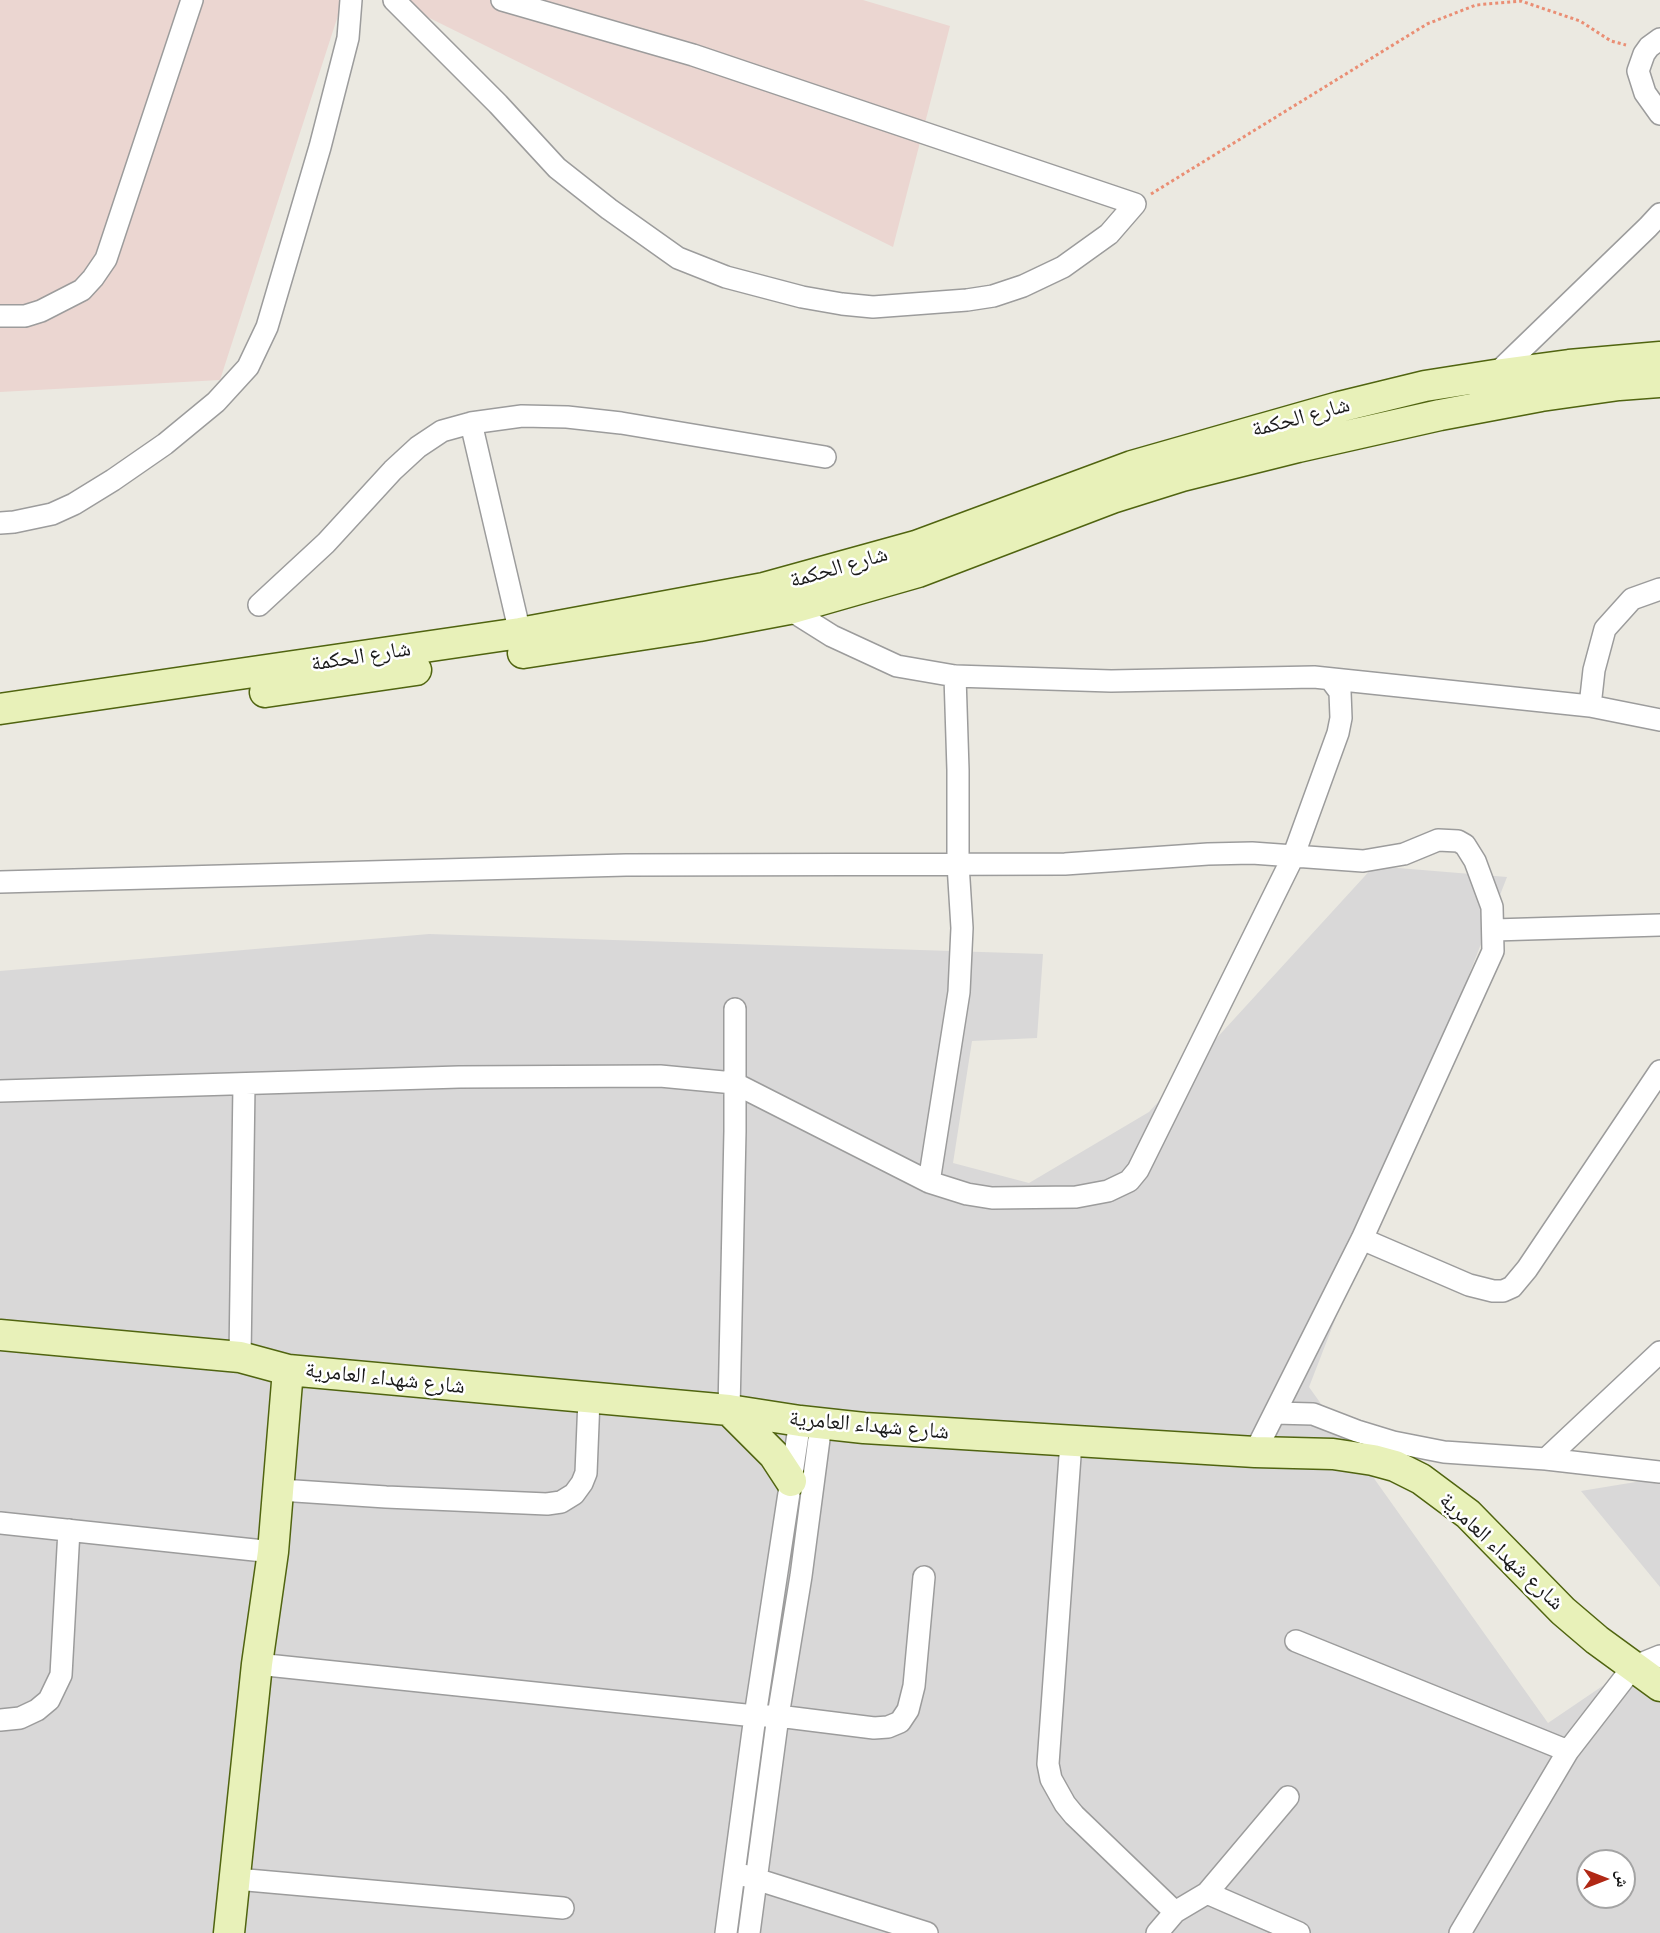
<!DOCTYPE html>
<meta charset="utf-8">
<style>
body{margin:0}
#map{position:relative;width:1660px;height:1933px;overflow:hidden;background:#ebe9e1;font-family:Signika,"Noto Naskh Arabic",sans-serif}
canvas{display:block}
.north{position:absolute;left:1576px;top:1849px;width:60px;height:60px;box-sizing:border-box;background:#fff;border:2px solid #a4a4a4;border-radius:50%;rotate:90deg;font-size:16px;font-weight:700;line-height:24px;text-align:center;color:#1b1b1b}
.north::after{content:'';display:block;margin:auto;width:21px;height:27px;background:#b02815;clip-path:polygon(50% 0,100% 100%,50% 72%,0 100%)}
</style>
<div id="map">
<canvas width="1660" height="1933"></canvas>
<div class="north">ش</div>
</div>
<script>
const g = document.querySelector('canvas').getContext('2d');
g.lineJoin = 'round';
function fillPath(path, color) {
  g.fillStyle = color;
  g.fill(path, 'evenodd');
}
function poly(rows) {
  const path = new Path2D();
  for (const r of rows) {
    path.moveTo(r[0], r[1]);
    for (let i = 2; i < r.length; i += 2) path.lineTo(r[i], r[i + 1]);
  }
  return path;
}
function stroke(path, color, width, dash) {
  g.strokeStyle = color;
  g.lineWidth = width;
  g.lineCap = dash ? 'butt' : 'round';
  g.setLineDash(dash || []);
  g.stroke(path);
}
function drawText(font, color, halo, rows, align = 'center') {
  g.font = font + ' Signika,"Noto Naskh Arabic",sans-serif';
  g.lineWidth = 5;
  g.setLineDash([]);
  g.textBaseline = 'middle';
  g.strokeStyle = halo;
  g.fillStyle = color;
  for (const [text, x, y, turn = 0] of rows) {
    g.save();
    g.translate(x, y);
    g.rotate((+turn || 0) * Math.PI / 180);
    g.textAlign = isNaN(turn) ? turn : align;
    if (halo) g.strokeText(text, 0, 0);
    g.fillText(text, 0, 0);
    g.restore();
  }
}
fillPath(poly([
 [1374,866,1507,877,1309,1387,1548,1723,1660,1647,1660,1933,0,1933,0,971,429,934,1043,954,1037,1038,972,1041,953,1163,1029,1183,1149,1112],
 [1588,1861,1624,1861,1624,1897,1588,1897],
 [1660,1478,1660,1587,1581,1491]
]), '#d9d8d8');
fillPath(poly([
 [0,0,343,0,220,380,0,392],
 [393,0,863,0,950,26,893,247]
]), '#ebd6d1');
const street = poly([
 [394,0,498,104,557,168,609,209,678,258,726,277,802,297,842,304,873,307,967,300,993,296,1023,286,1063,267,1109,234,1135,204,693,55,502,0],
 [1660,39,1649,47,1644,54,1638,71,1645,93,1660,114],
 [0,316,25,316,41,311,82,290,93,278,106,259,192,0],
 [1495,375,1648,227,1660,214],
 [471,423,520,633],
 [0,523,14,522,52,514,74,504,113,480,165,444,216,402,248,367,267,327,320,147,348,38,351,0],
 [1660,589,1632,599,1605,629,1594,670,1590,706,1660,720],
 [259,605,326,543,393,470,418,447,442,431,471,423,522,416,567,417,621,423,825,457],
 [789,609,832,636,897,666,955,676,1111,681,1314,677,1590,706],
 [0,882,626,865,1065,864,1208,854,1252,853,1363,861,1404,854,1438,840,1458,841,1465,845,1475,861,1492,907,1493,951,1362,1239,1255,1452],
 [1494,930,1660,925],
 [0,1091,459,1077,660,1076,734,1083,929,1182,967,1194,992,1198,1076,1197,1108,1191,1129,1181,1138,1170,1293,857,1338,733,1341,718,1340,692,1331,680],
 [929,1182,959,992,962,928,958,864,958,770,955,676],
 [1362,1239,1469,1285,1493,1291,1503,1291,1512,1287,1527,1269,1660,1071],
 [240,1357,244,1085],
 [729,1410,735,1131,735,1009],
 [1275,1413,1313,1414,1357,1431,1393,1442,1444,1452,1546,1459,1660,1472],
 [1071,1442,1048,1764,1051,1779,1065,1804,1074,1815,1175,1912],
 [1546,1459,1660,1352],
 [280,1490,386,1497,547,1504,561,1502,574,1494,582,1483,586,1473,589,1399],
 [0,1523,273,1552],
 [1296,1641,1568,1751],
 [257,1664,755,1716,778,1716,874,1728,888,1727,900,1722,908,1710,914,1686,924,1577],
 [0,1720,20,1718,37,1710,49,1700,61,1675,69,1530],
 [743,1875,927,1933],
 [236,1879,563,1908],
 [1207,1893,1299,1933],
 [726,1933,755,1716,800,1421],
 [749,1933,778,1716,801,1576,821,1424],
 [1157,1933,1175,1912,1207,1893,1288,1797],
 [1460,1933,1568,1751,1633,1667,1660,1656]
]);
const secondary = poly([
 [523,653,699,626,789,609,918,572,1112,498,1182,476,1298,447,1440,415,1541,396,1619,385,1660,382],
 [265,692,416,670],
 [0,709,520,633,764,588,916,546,1132,466,1339,407,1425,386,1495,375,1569,365,1660,357],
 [0,1335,240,1357,288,1370,729,1410,800,1421,864,1428,1255,1452,1333,1454,1373,1460,1395,1466,1421,1479,1468,1514,1563,1611,1597,1640,1660,1686],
 [729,1410,774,1455,791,1481],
 [229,1933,257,1664,273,1552,288,1370]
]);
stroke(street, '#9c9c9c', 24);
stroke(secondary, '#506410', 33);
stroke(poly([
 [1151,194,1427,24,1476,5,1521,1,1580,21,1611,41,1626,45]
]), '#ea8e74', 3, [3, 3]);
stroke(street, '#fff', 21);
stroke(secondary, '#e8f1b9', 30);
drawText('22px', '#1b1b1b', '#fff', [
 ["شارع الحكمة",1301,418,-15],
 ["شارع الحكمة",839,568,-16],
 ["شارع الحكمة",361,657,-9],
 ["شارع شهداء العامرية",385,1379,6],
 ["شارع شهداء العامرية",869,1426,5],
 ["شارع شهداء العامرية",1501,1552,43]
]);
</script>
